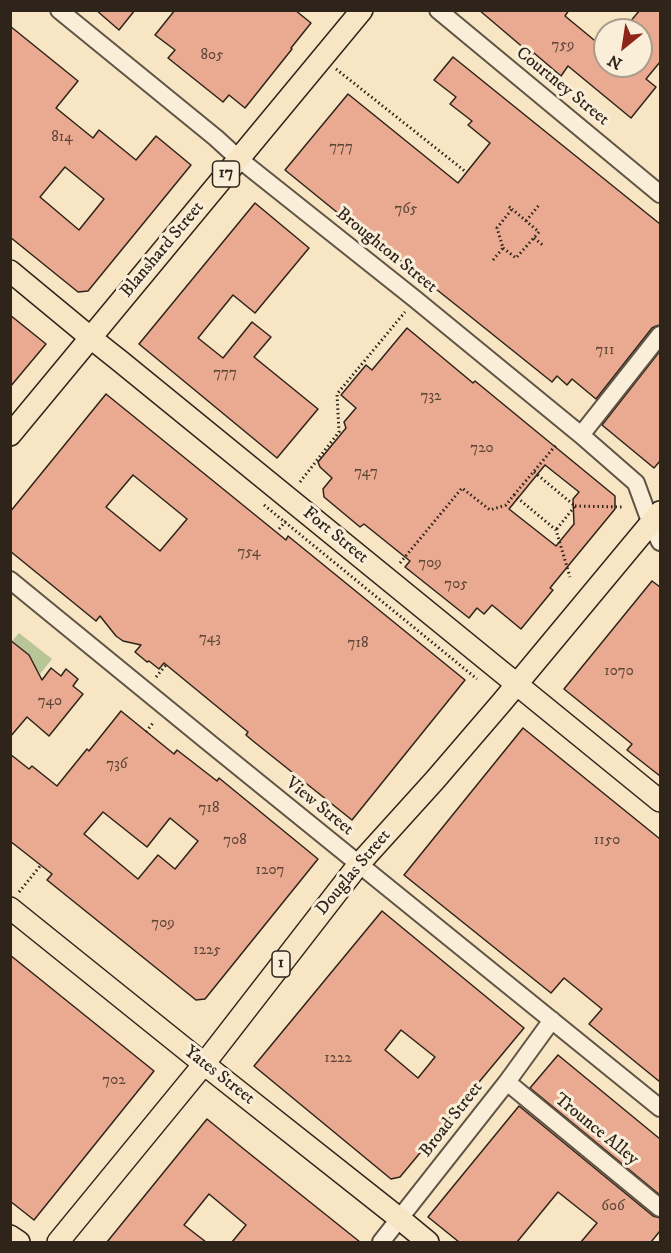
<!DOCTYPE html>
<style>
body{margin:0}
#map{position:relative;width:671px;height:1253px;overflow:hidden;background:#f7e5c4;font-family:"IM FELL DW Pica",serif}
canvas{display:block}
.frame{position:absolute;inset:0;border:12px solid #2e2419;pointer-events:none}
.north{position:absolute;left:593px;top:18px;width:60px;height:60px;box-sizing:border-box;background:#faeed9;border:2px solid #a89d8c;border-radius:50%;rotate:210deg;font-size:16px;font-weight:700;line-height:24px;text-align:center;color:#2e2419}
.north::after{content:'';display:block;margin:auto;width:21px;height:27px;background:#8f2418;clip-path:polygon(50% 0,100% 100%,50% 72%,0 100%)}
</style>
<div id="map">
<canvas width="671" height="1253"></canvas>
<div class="frame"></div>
<div class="north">N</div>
</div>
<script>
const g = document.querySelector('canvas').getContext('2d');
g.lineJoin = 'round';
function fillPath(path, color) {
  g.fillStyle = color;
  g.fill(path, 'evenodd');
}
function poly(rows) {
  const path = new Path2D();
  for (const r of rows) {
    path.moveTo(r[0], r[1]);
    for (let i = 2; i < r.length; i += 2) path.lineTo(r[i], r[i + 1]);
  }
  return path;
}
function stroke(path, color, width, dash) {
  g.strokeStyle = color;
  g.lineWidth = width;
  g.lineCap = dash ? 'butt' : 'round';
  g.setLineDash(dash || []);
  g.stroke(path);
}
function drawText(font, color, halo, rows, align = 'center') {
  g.font = font + ' "IM FELL DW Pica",serif';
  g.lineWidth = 6;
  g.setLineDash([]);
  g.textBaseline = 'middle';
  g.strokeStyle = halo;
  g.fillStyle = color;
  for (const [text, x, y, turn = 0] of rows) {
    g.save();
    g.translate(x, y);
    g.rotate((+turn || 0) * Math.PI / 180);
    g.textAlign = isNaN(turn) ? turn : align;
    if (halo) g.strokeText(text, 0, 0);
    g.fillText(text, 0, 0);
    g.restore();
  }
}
fillPath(poly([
 [19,633,52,659,40,674,29,655,12,641]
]), '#b8c697');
const building = poly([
 [96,10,135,10,119,30,96,10],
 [175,10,295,10,311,23,291,48,292,49,245,108,229,95,223,102,168,58,175,50,155,35,175,10],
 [479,10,569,10,565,16,605,49,605,66,641,66,641,30,623,30,640,10,660,10,660,62,646,79,656,87,631,118,568,66,561,76,534,53,532,55,479,10],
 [10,26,78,81,56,108,93,138,99,130,136,160,156,136,191,165,88,291,78,292,10,237,10,26],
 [65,167,104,199,79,230,40,197,65,167],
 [453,57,660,224,660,325,656,326,652,328,596,399,572,379,567,385,557,376,552,382,456,305,397,258,360,231,285,170,348,94,458,183,490,143,468,125,472,121,450,104,456,97,434,80,453,57],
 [255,203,309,248,255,313,233,295,198,338,223,358,252,322,271,337,254,357,318,409,277,458,139,344,255,203],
 [10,315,46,344,10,387,10,315],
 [407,328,473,383,475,381,615,496,615,509,550,588,553,590,521,629,492,605,484,614,477,608,469,618,405,567,410,561,364,524,360,527,324,497,323,489,332,478,320,467,318,462,346,428,344,422,356,408,341,395,366,365,372,370,407,328],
 [545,465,579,492,573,499,574,524,556,546,509,509,545,465],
 [660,351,660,461,654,468,602,425,660,351],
 [106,394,286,540,288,536,465,680,352,820,253,741,246,735,248,732,164,663,159,669,149,661,147,662,135,652,141,645,123,641,116,636,100,616,96,621,10,551,10,512,106,394],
 [133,475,187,519,160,551,106,507,133,475],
 [652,581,660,587,660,776,627,750,632,744,564,689,652,581],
 [10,640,29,655,42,680,51,668,61,676,66,669,78,679,73,686,83,694,49,736,27,717,10,737,10,640],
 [121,711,174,754,177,750,217,781,219,778,318,859,205,999,196,1000,47,880,52,874,10,841,10,754,29,769,32,766,57,786,87,749,89,751,121,711],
 [103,812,147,847,170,818,198,841,175,869,158,855,138,879,84,834,103,812],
 [523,728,660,839,660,1082,589,1024,602,1009,564,978,551,993,404,875,523,728],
 [382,911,524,1028,400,1177,391,1179,254,1066,382,911],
 [401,1030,435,1057,418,1078,385,1050,401,1030],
 [10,955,154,1071,34,1220,10,1201,10,955],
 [558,1055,660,1139,660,1195,530,1088,558,1055],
 [519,1106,653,1216,660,1218,660,1231,651,1242,581,1242,597,1223,558,1192,517,1242,459,1242,428,1217,519,1106],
 [207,1119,245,1150,360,1242,232,1242,246,1225,209,1194,184,1225,206,1242,107,1242,207,1119]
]);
fillPath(building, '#eaaa91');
stroke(building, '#2e2419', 1.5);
const minor = poly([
 [59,10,216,138,239,159,415,299,581,435,636,483,651,524,660,542],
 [438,10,660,194],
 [581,435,660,335],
 [10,580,207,741,660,1108],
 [507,1082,660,1208],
 [381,1242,507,1082,552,1020]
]);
const major = poly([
 [10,271,91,338,120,361,660,801],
 [10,435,362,10],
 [10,908,204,1064,400,1219,428,1242],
 [10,1236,19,1242],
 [58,1242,204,1064,359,864,435,780,502,702,660,512]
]);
stroke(minor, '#605444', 20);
stroke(major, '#2e2419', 24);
stroke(poly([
 [336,69,466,172],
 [526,221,539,205],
 [534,238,544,246],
 [503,248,516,258,539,232,512,209],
 [493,260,503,248,497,228,512,209,507,205],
 [534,472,575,506,556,530],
 [300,482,339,432,337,394,405,312],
 [514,495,556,445],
 [264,505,477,679],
 [575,506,623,507],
 [279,529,286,521],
 [400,563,462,488,490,510,506,505,514,495,556,530,570,577],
 [156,677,166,665],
 [146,732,153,723],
 [19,892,41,865]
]), '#2e2419', 3, [1.5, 3]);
stroke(minor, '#faeed9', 16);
stroke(major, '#f7e5c4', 21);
drawText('15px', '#5d4637', null, [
 ["759",563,46],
 ["805",212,56],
 ["814",62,138],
 ["777",341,148],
 ["765",406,210],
 ["711",605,351],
 ["777",225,374],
 ["732",431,397],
 ["720",482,449],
 ["747",366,473],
 ["754",249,553],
 ["709",430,564],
 ["705",456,585],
 ["743",210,639],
 ["718",358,644],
 ["1070",619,672],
 ["740",50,702],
 ["736",117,765],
 ["718",209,809],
 ["708",235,841],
 ["1150",607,841],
 ["1207",270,871],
 ["709",163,924],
 ["1225",207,951],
 ["1222",338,1059],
 ["702",114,1081],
 ["606",613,1207]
]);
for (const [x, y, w] of [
 [226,174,27],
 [281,964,18]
]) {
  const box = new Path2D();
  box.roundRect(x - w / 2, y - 13, w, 26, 4.5);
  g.fillStyle = '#faeed9';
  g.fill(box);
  stroke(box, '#2e2419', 1.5);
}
drawText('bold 16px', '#2e2419', null, [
 ["17",226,174],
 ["1",281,964]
]);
drawText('18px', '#2e2419', '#faeed9', [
 ["Courtney Street",562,87,39],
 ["Blanshard Street",163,250,-50],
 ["Broughton Street",386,251,39],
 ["Fort Street",335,536,39],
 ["View Street",319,807,39],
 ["Douglas Street",354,873,-50],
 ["Yates Street",219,1076,38],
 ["Broad Street",452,1120,-52],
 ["Trounce Alley",596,1130,39]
]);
</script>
